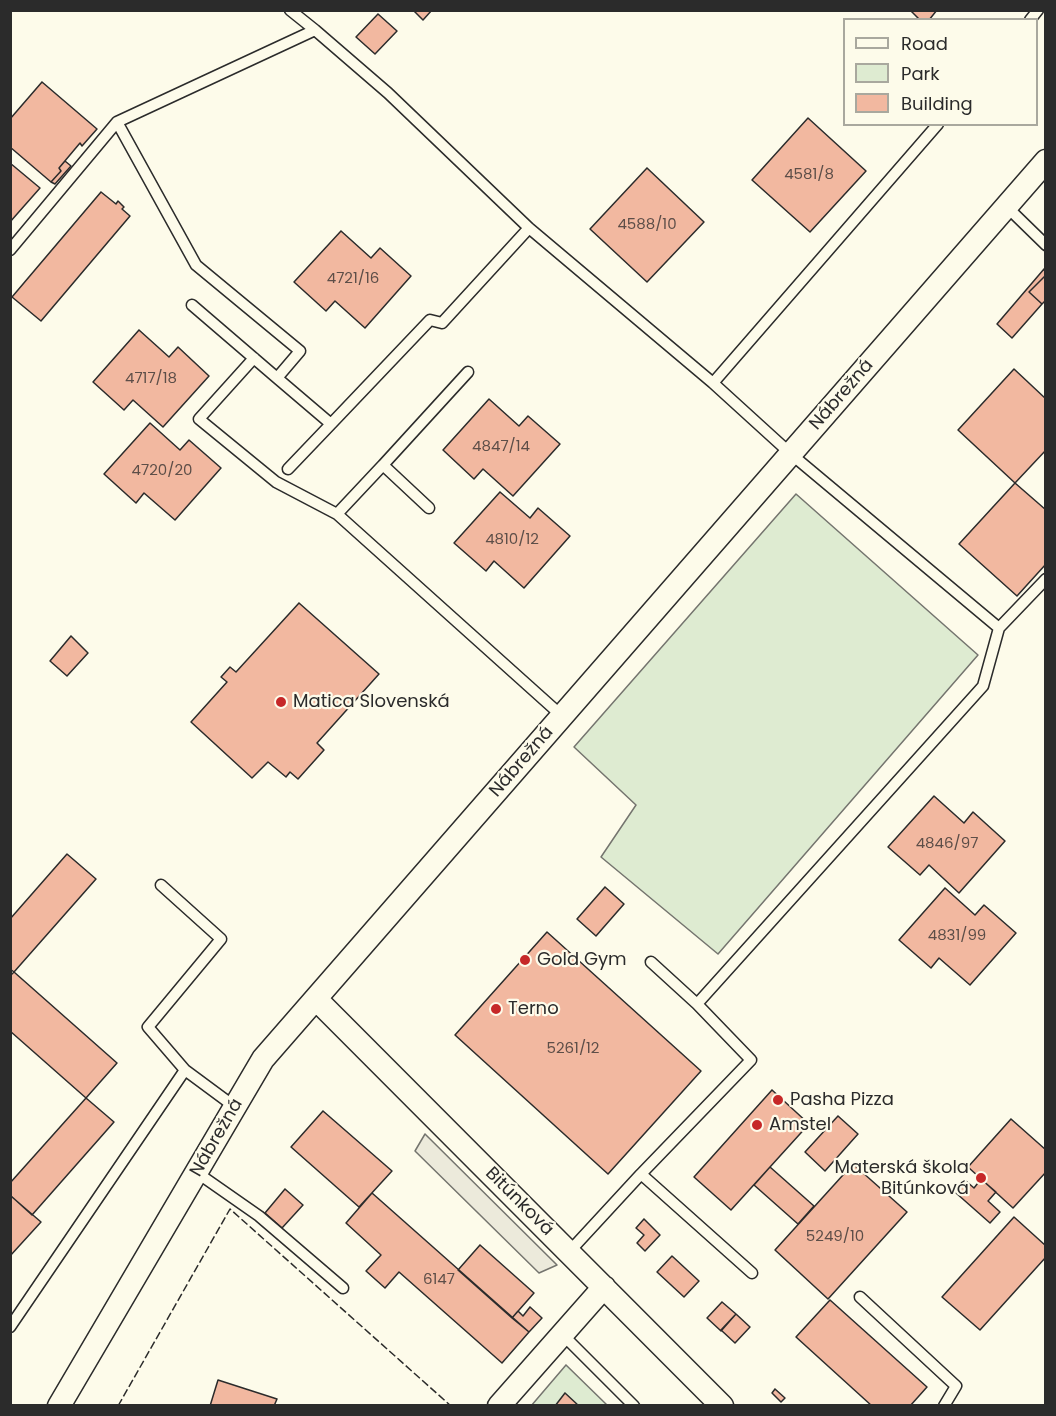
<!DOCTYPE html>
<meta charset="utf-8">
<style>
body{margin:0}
#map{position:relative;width:1056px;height:1416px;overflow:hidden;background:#fdfbea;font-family:Poppins,sans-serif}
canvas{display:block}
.frame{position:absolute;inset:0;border:12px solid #2b2b2b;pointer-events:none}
.legend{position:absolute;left:843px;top:18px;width:195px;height:108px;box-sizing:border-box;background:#fdfbea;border:2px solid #a9a89e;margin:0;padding:8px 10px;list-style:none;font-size:18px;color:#2b2b2b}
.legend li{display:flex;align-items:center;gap:12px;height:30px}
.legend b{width:30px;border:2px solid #a9a89e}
</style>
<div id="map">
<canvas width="1056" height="1416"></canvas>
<div class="frame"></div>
<ul class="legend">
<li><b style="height:8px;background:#fdfbea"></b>Road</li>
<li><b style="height:16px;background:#deebd1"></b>Park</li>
<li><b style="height:16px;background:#f2b8a0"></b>Building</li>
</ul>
</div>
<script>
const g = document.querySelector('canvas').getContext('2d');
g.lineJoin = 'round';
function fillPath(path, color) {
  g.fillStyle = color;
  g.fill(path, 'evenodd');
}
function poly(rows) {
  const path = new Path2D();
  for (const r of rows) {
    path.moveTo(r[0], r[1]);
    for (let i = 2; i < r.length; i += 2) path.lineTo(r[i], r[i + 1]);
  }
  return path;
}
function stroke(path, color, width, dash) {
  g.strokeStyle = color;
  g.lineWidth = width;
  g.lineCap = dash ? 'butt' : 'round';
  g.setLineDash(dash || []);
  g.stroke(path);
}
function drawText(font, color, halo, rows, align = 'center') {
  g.font = font + ' Poppins,sans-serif';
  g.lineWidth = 4.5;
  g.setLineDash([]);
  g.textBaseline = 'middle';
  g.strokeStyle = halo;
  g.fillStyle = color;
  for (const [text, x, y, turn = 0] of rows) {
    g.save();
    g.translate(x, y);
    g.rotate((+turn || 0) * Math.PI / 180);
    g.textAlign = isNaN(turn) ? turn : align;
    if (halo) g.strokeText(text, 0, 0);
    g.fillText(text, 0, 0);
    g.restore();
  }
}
const green = poly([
 [796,494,978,655,718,954,601,857,636,805,574,747,796,494],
 [566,1365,607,1405,531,1406,566,1365]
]);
fillPath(green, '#deebd1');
stroke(green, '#74746e', 1.5);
const parking = poly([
 [425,1134,557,1265,539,1273,415,1151,425,1134]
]);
fillPath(parking, '#eceadb');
stroke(parking, '#74746e', 1.5);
const building = poly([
 [413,10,432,10,423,20,413,10],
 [910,10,937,10,929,20,920,20,910,10],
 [378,14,397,31,375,54,356,37,378,14],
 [42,82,97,129,82,146,80,143,59,168,61,171,51,182,10,147,10,119,42,82],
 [808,118,866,171,810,232,752,180,808,118],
 [65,161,71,166,55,184,51,182,61,171,59,168,65,161],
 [10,163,40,188,10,222,10,163],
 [647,168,704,222,647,282,590,229,647,168],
 [101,192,116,204,118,201,124,207,122,209,130,216,41,321,12,297,101,192],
 [341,231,371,258,380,248,411,276,365,328,335,301,326,311,294,282,341,231],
 [1044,269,1046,275,1029,292,1042,304,1012,338,997,324,1044,269],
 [1046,275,1046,300,1042,304,1029,292,1046,275],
 [139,330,169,357,178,347,209,376,163,427,133,400,124,410,93,382,139,330],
 [1014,369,1046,399,1046,450,1015,483,958,430,1014,369],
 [489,399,519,426,528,416,560,444,513,496,483,469,474,479,443,450,489,399],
 [150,423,180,450,189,440,221,468,175,520,144,493,136,503,104,474,150,423],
 [1015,483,1046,510,1046,564,1017,596,959,544,1015,483],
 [500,492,530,518,538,508,570,536,524,588,494,561,486,571,454,543,500,492],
 [299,603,379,674,317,743,324,750,298,779,290,772,286,777,268,762,252,778,191,722,227,682,221,677,230,667,236,672,299,603],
 [71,636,88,653,67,676,50,661,71,636],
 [934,796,964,823,973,812,1005,841,959,893,929,865,920,875,888,847,934,796],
 [67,854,96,879,14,972,10,969,10,919,67,854],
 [605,887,624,904,596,936,577,919,605,887],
 [945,888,975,915,984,905,1016,933,970,985,939,958,931,968,899,940,945,888],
 [547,932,701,1071,608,1174,455,1035,547,932],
 [14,972,117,1063,86,1098,10,1031,10,976,14,972],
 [772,1090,809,1124,731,1210,694,1177,772,1090],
 [86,1098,114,1122,32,1215,10,1195,10,1183,86,1098],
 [323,1111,392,1171,359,1207,291,1147,323,1111],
 [838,1116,858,1134,825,1171,805,1152,838,1116],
 [1011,1119,1046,1150,1046,1172,1013,1208,968,1167,1011,1119],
 [853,1164,907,1212,828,1299,775,1250,853,1164],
 [770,1167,814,1206,798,1224,754,1185,770,1167],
 [981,1179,996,1192,988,1201,1000,1212,990,1223,956,1193,966,1181,974,1188,981,1179],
 [285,1189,303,1205,282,1228,265,1213,285,1189],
 [372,1193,529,1332,502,1363,399,1272,385,1288,366,1271,381,1255,346,1223,372,1193],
 [12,1197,41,1222,10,1256,10,1199,12,1197],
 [1014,1217,1046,1246,1046,1257,980,1330,942,1297,1014,1217],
 [644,1219,660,1235,645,1251,637,1243,644,1235,636,1228,644,1219],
 [480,1245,534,1293,512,1318,458,1270,480,1245],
 [672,1256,699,1281,684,1297,657,1272,672,1256],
 [830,1300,927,1387,910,1406,872,1406,796,1337,830,1300],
 [722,1302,736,1314,721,1331,707,1318,722,1302],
 [530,1307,542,1318,529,1332,512,1318,518,1311,523,1316,530,1307],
 [736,1314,750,1327,735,1343,721,1330,736,1314],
 [218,1380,277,1399,274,1406,210,1406,218,1380],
 [775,1389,785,1398,781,1402,772,1393,775,1389],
 [565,1393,579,1406,555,1406,565,1393]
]);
fillPath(building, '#f2b8a0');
stroke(building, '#2b2b2b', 1.5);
const service = poly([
 [290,10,315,30,388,93,529,228,713,383,938,124],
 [1030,20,1038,10],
 [1006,206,1046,245],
 [10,250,117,122],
 [192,305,277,378],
 [254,358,199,419,276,482,337,514,562,716],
 [713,383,791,454,999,628],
 [331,424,430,320,442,323,529,228],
 [383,465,468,372],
 [288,469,331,424,277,378,300,351,196,265,117,122,315,30],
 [337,514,383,465,429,508],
 [161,885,221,939,148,1027,185,1070,235,1107],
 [697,1004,983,686,999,628,1046,579],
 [196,1172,259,1216,343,1288],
 [641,1174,752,1273],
 [569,1252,641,1174,751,1060,697,1004,651,962],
 [860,1297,956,1386,944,1406],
 [10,1327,185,1070],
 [562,1334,634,1406]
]);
const minor = poly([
 [316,999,722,1406],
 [59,1406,263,1059,1046,161],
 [499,1406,604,1287]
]);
stroke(service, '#2b2b2b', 13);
stroke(minor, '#2b2b2b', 25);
stroke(service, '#fdfbea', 10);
stroke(minor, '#fdfbea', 22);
stroke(poly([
 [118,1406,230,1209,451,1406]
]), '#2b2b2b', 1.5, [8, 3]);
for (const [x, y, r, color] of [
 [281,702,6,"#c62828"],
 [525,960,6,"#c62828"],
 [496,1009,6,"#c62828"],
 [778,1100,6,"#c62828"],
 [757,1125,6,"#c62828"],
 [981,1178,6,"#c62828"]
]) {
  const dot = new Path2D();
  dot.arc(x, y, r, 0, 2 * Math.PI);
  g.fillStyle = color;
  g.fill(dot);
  stroke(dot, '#fdfbea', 2);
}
drawText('15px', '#5d4e48', null, [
 ["4581/8",809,175],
 ["4588/10",647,225],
 ["4721/16",353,279],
 ["4717/18",151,379],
 ["4847/14",501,447],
 ["4720/20",162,471],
 ["4810/12",512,540],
 ["4846/97",947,844],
 ["4831/99",957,936],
 ["5261/12",573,1049],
 ["5249/10",835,1237],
 ["6147",439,1280]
]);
drawText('18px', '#2b2b2b', '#fdfbea', [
 ["Nábrežná",842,395,-49],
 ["Nábrežná",522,762,-49],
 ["Nábrežná",217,1138,-60],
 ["Bitúnková",519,1202,45]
]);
drawText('18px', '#2b2b2b', '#fdfbea', [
 ["Matica Slovenská",293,702],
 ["Gold Gym",537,960],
 ["Terno",508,1009],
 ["Pasha Pizza",790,1100],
 ["Amstel",769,1125],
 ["Materská škola",969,1168,"right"],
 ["Bitúnková",969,1189,"right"]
], 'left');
</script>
